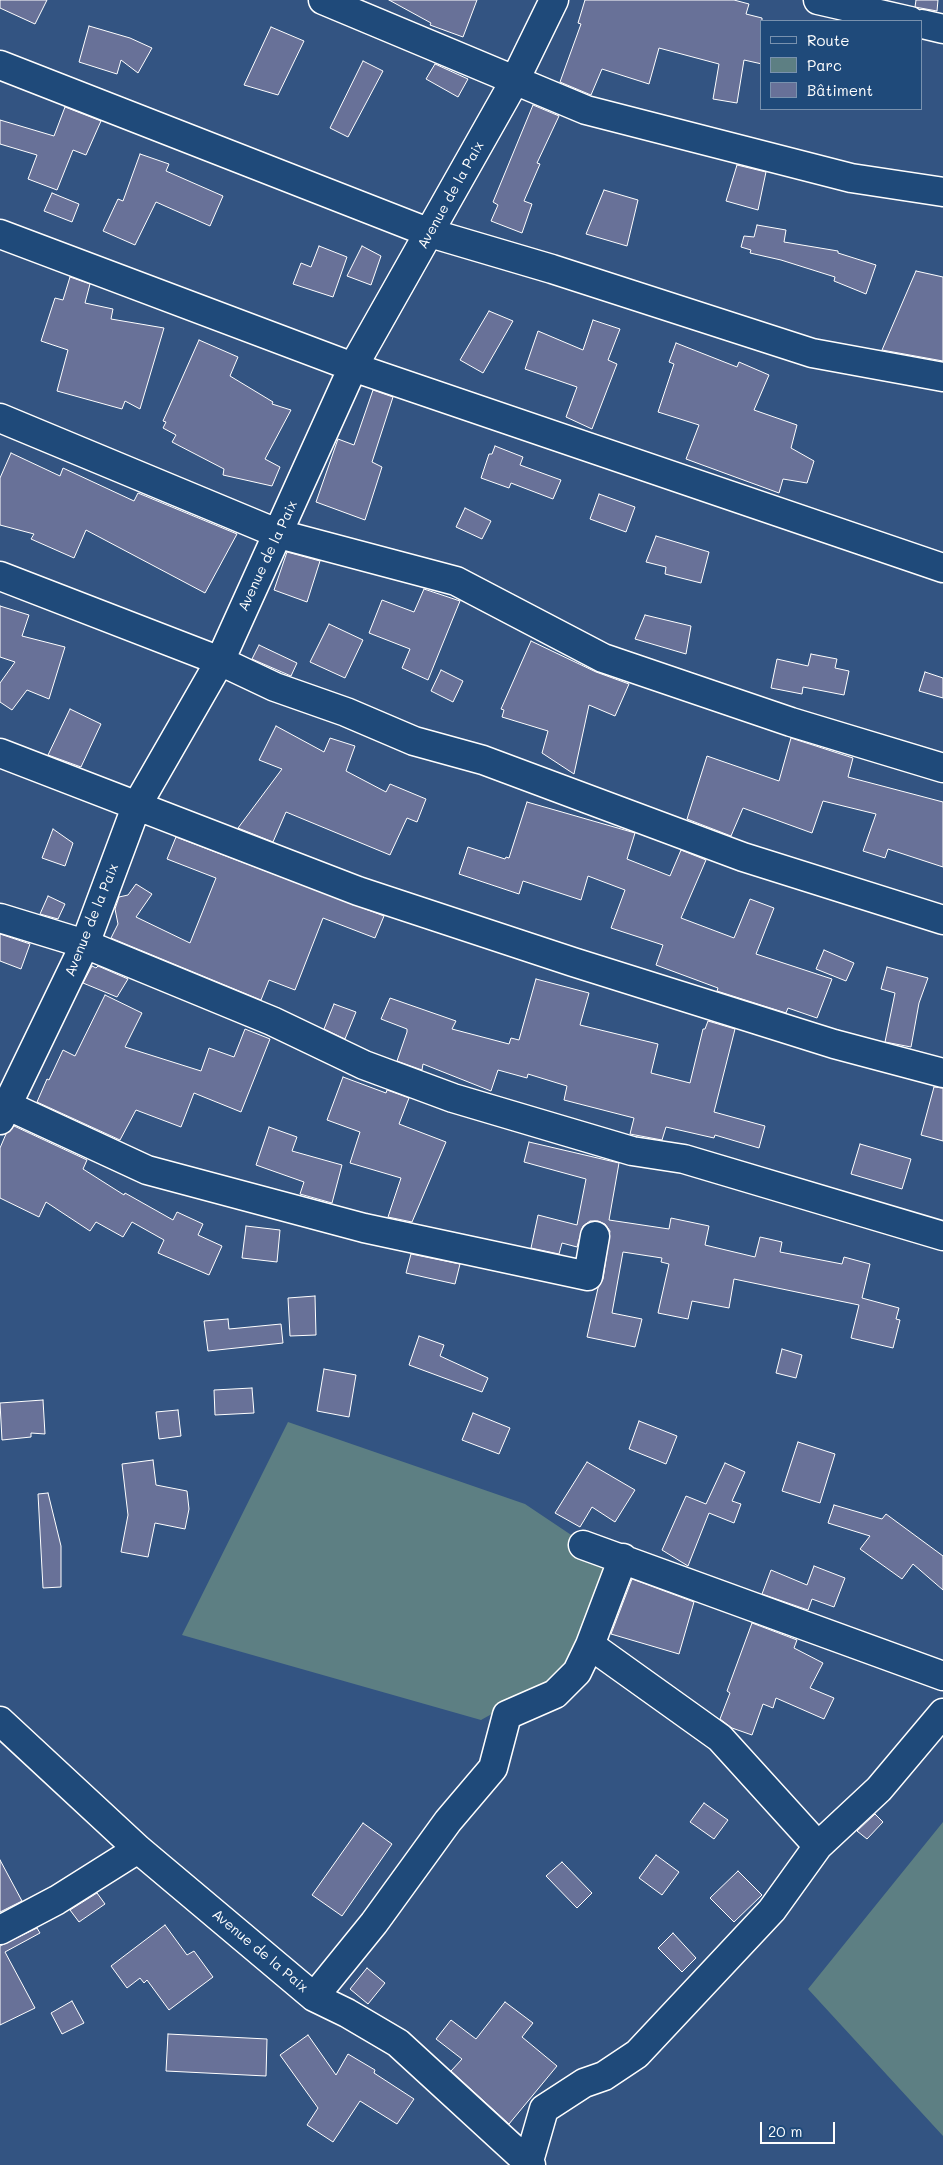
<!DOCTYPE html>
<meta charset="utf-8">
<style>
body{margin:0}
#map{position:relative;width:943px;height:2165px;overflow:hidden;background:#335482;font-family:Mali,sans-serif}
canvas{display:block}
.legend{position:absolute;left:760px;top:20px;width:162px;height:90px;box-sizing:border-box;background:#1f4a7a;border:1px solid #7992af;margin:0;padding:6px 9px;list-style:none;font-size:15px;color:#fff}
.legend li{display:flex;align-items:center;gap:10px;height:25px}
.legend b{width:25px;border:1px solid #7992af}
.scale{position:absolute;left:760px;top:2122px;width:75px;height:22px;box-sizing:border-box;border:2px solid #fff;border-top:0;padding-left:6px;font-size:15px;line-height:18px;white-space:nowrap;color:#fff;-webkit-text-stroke:4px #1f4a7a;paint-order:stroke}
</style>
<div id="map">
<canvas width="943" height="2165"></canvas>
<ul class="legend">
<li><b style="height:6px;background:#1f4a7a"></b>Route</li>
<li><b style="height:14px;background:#5d7f83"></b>Parc</li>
<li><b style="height:14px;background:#687198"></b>Bâtiment</li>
</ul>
<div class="scale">20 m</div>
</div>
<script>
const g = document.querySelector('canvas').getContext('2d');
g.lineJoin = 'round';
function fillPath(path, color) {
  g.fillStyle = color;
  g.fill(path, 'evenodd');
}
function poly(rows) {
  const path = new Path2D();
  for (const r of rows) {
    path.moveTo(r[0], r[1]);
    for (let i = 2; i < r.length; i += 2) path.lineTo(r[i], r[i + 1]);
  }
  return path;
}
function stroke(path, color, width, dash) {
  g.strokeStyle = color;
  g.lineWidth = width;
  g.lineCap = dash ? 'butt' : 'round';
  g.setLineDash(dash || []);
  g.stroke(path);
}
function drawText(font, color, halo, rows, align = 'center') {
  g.font = font + ' Mali,sans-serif';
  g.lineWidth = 4;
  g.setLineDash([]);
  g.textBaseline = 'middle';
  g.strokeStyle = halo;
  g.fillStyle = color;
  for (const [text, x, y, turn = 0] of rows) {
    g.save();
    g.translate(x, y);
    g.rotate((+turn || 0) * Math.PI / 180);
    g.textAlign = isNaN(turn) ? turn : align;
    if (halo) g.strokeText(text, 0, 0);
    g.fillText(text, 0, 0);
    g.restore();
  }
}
fillPath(poly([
 [288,1422,525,1504,616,1565,574,1668,481,1720,182,1635],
 [943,1822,943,2136,808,1989]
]), '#5d7f83');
const building = poly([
 [0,0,47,0,35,24,0,8,0,0],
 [389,0,477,0,463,37,430,25,431,23,389,0],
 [585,0,734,0,749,4,746,14,762,18,762,64,744,60,737,103,713,99,719,64,659,48,649,84,602,69,591,95,560,82,581,24,578,23,585,0],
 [916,0,938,0,937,11,915,7,916,0],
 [89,26,130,38,152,48,138,73,121,60,117,74,79,62,89,26],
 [271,27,304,41,278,95,244,85,271,27],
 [363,61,383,71,348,137,330,128,363,61],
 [435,64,468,79,458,97,426,79,435,64],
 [533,105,559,116,537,163,540,164,524,201,532,204,522,233,491,221,498,205,493,202,533,105],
 [65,107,101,121,86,155,73,150,57,190,28,179,37,155,0,144,0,120,54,136,65,107],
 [140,154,169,164,166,171,223,196,210,226,156,202,135,245,103,231,118,199,123,201,140,154],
 [737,165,766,172,758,210,726,201,737,165],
 [604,190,638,200,627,246,586,234,604,190],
 [52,193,79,204,72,222,44,211,52,193],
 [757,225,786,230,784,242,838,251,838,253,876,265,866,294,834,281,835,277,781,260,750,253,751,250,741,247,744,236,754,237,757,225],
 [319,246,347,257,333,297,293,284,301,263,311,267,319,246],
 [362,246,381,256,371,285,347,276,362,246],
 [916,271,943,277,943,361,882,350,916,271],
 [70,277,90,284,85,303,113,309,111,319,164,328,140,409,125,401,122,409,57,391,68,350,41,341,55,298,63,300,70,277],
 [489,311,513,321,483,373,460,360,489,311],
 [593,320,620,329,608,360,617,364,592,429,566,417,577,387,525,369,538,331,583,350,593,320],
 [199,340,238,357,230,376,273,402,272,404,291,410,265,459,280,467,272,486,223,475,224,469,172,442,176,435,163,428,166,422,163,421,199,340],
 [676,343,737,367,739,362,769,375,754,410,797,425,791,448,814,461,807,483,783,479,779,493,686,459,699,425,658,412,674,364,669,362,676,343],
 [373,390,393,397,372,462,382,467,365,520,316,502,338,439,354,445,373,390],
 [495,446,523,457,520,465,561,480,553,499,511,483,509,488,481,478,489,454,492,454,495,446],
 [11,453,60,476,63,468,134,501,138,493,237,534,205,593,86,530,74,558,31,539,34,534,0,525,0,478,11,453],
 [599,494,635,507,626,532,590,519,599,494],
 [465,508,491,521,482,539,456,527,465,508],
 [656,536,709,552,701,583,665,574,666,567,646,562,656,536],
 [287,552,320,561,307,602,274,590,287,552],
 [424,589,460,601,428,680,402,668,410,649,369,633,382,600,414,612,424,589],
 [0,606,29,615,22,636,65,647,49,699,27,690,12,710,0,702,0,683,15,662,0,657,0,606],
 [645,615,691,626,686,654,635,639,645,615],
 [329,624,363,640,345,678,310,662,329,624],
 [531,641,596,672,629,684,615,716,589,705,574,774,542,753,548,731,502,717,504,710,501,709,531,641],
 [259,645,297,663,291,676,252,659,259,645],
 [811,654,837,659,835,668,849,671,844,695,803,687,802,694,771,688,777,659,808,666,811,654],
 [441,670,463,681,453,702,431,691,441,670],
 [925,672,943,678,943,698,919,691,925,672],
 [70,709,101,724,81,767,48,755,70,709],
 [276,726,324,752,330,738,355,746,346,771,386,792,390,784,426,799,417,822,407,818,390,855,286,812,273,842,238,828,282,769,259,760,276,726],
 [791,738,853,758,848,777,943,802,943,867,888,849,885,858,863,851,876,814,823,801,812,833,743,808,731,836,687,819,707,756,779,781,791,738],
 [527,802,635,833,627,859,670,876,681,850,706,860,681,918,734,938,750,899,774,908,756,954,832,979,817,1018,788,1008,786,1013,717,991,718,988,656,965,663,945,611,928,625,890,588,876,581,900,523,881,519,894,459,874,468,847,505,859,506,857,509,858,527,802],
 [53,829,73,843,65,866,42,858,53,829],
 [176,837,384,916,375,938,323,918,295,990,269,980,261,1000,111,938,118,924,115,909,119,897,128,895,136,884,152,894,136,917,190,943,216,878,167,859,176,837],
 [48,896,65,904,58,919,40,914,48,896],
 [0,934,30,944,21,969,0,961,0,934],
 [824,950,854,963,846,981,816,969,824,950],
 [92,966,96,968,98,966,128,979,117,997,83,983,92,966],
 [887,967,928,978,919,1003,911,1047,885,1042,895,993,881,989,887,967],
 [536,979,589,993,580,1025,658,1044,651,1073,690,1083,703,1029,705,1029,708,1021,735,1029,714,1112,765,1126,759,1148,715,1135,714,1138,666,1127,662,1140,630,1134,634,1118,564,1100,567,1086,528,1074,527,1078,498,1070,491,1091,423,1064,422,1070,397,1061,407,1032,407,1029,381,1019,390,998,456,1021,452,1029,509,1044,511,1038,519,1040,536,979],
 [105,995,142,1013,125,1047,201,1071,209,1048,234,1057,245,1029,270,1039,241,1112,194,1093,181,1127,136,1110,120,1140,37,1102,47,1079,49,1080,63,1050,75,1056,105,995],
 [334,1004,356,1012,345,1039,324,1029,334,1004],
 [343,1077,386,1093,387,1090,409,1098,399,1124,446,1142,412,1222,388,1217,401,1178,350,1163,360,1132,327,1120,343,1077],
 [934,1087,943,1088,943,1141,921,1135,934,1087],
 [14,1126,87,1160,83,1169,124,1195,125,1193,173,1220,177,1212,203,1224,198,1235,222,1246,209,1275,158,1253,164,1240,132,1222,123,1237,96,1222,90,1231,46,1202,39,1217,0,1198,0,1148,6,1134,14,1126],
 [269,1127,297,1137,292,1151,342,1165,332,1203,300,1194,304,1182,256,1165,269,1127],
 [529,1142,619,1163,609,1220,669,1229,671,1218,709,1226,705,1245,755,1257,760,1237,782,1242,780,1252,842,1264,844,1257,870,1264,862,1298,899,1308,896,1319,900,1320,893,1348,851,1338,859,1305,734,1279,729,1308,692,1301,688,1319,658,1313,669,1264,661,1262,662,1258,623,1252,612,1313,642,1319,635,1347,587,1337,598,1288,603,1279,610,1231,605,1224,598,1221,590,1221,583,1226,577,1247,562,1243,559,1254,531,1248,538,1215,577,1225,586,1179,524,1162,529,1142],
 [860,1144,911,1159,902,1189,851,1174,860,1144],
 [246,1226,280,1230,277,1262,242,1258,246,1226],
 [411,1254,460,1264,455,1284,406,1273,411,1254],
 [315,1296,316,1335,290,1336,288,1298,315,1296],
 [228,1319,229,1329,281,1324,283,1343,208,1351,204,1321,228,1319],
 [419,1336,444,1345,440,1356,488,1378,482,1392,409,1365,419,1336],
 [782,1349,802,1355,796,1378,776,1373,782,1349],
 [324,1369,356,1375,349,1417,317,1411,324,1369],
 [252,1388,254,1413,215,1415,214,1390,252,1388],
 [43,1400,45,1434,31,1433,31,1437,2,1440,0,1403,43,1400],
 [178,1410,181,1436,159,1439,156,1412,178,1410],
 [473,1413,510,1428,499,1454,462,1440,473,1413],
 [639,1421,677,1436,666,1464,629,1449,639,1421],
 [798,1442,835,1454,820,1503,782,1491,798,1442],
 [153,1460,156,1485,187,1491,189,1509,185,1529,155,1523,148,1557,121,1552,128,1515,122,1464,153,1460],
 [587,1462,635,1490,615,1522,592,1507,580,1527,555,1513,587,1462],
 [725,1463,745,1472,732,1501,741,1504,734,1523,709,1513,688,1566,662,1550,686,1496,706,1504,725,1463],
 [48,1493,61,1546,61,1587,43,1588,38,1494,48,1493],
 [834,1505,882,1519,886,1514,943,1556,943,1590,913,1564,902,1579,860,1549,870,1536,828,1523,834,1505],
 [814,1566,845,1578,834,1607,812,1599,808,1610,762,1594,771,1570,807,1585,814,1566],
 [632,1579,694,1602,679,1654,611,1634,632,1579],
 [752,1623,797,1640,794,1648,823,1663,810,1688,834,1698,824,1719,776,1698,773,1708,763,1704,752,1735,732,1728,720,1719,730,1693,727,1691,752,1623],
 [704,1803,728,1820,714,1839,690,1822,704,1803],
 [875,1814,883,1822,867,1839,857,1831,875,1814],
 [363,1823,392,1844,342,1916,312,1895,363,1823],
 [656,1855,679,1872,662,1895,639,1878,656,1855],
 [0,1860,22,1901,0,1912,0,1860],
 [562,1862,592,1893,577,1908,546,1876,562,1862],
 [738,1871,762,1895,734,1922,710,1898,738,1871],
 [97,1893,105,1904,79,1922,70,1910,97,1893],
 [165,1925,187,1955,194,1951,213,1977,169,2010,147,1980,144,1983,140,1978,127,1988,111,1966,165,1925],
 [37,1928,40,1933,5,1952,35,2008,0,2025,0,1946,37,1928],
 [673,1933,696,1958,682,1972,658,1948,673,1933],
 [367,1968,385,1983,368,2004,350,1989,367,1968],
 [72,2001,84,2023,62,2034,51,2013,72,2001],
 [505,2002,533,2023,522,2037,557,2066,509,2124,451,2071,462,2059,436,2039,451,2020,476,2039,505,2002],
 [168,2034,267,2039,266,2076,166,2071,168,2034],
 [308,2035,336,2075,348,2054,375,2070,374,2073,414,2099,397,2124,360,2101,333,2142,307,2125,318,2108,280,2055,308,2035]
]);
fillPath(building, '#687198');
stroke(building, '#fff', 1);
const minor = poly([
 [323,0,586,110,851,178,943,192],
 [818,0,910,21],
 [922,24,943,29],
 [0,65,430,233,552,269,812,353,943,377],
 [0,234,353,367,943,568],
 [0,418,279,534,456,581,603,658,791,722,943,768],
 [0,576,220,661,275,687,346,712,414,741,483,760,743,857,943,920],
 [0,753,358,891,573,962,834,1044,943,1073],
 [0,918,85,944,272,1021,364,1065,453,1098,632,1151,684,1159,943,1236],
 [0,1102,147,1170,364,1228,588,1276,595,1236],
 [0,1120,85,944,136,807,220,661,353,367,514,82,554,0],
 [583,1545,943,1676],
 [590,1645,720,1738,818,1846],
 [0,1721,138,1849,314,1997,347,2013,398,2043,531,2165],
 [0,1930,57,1900,138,1849],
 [314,1997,374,1923,448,1821,493,1768,507,1715,555,1694,577,1672,590,1645,623,1558],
 [529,2161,544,2109,584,2083,604,2076,637,2054,772,1910,818,1846,879,1789,943,1713]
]);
stroke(minor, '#fff', 31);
stroke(minor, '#1f4a7a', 28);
drawText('14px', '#fff', '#1f4a7a', [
 ["Avenue de la Paix",451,195,-61],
 ["Avenue de la Paix",268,556,-65],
 ["Avenue de la Paix",92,920,-68],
 ["Avenue de la Paix",260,1951,40]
]);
</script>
